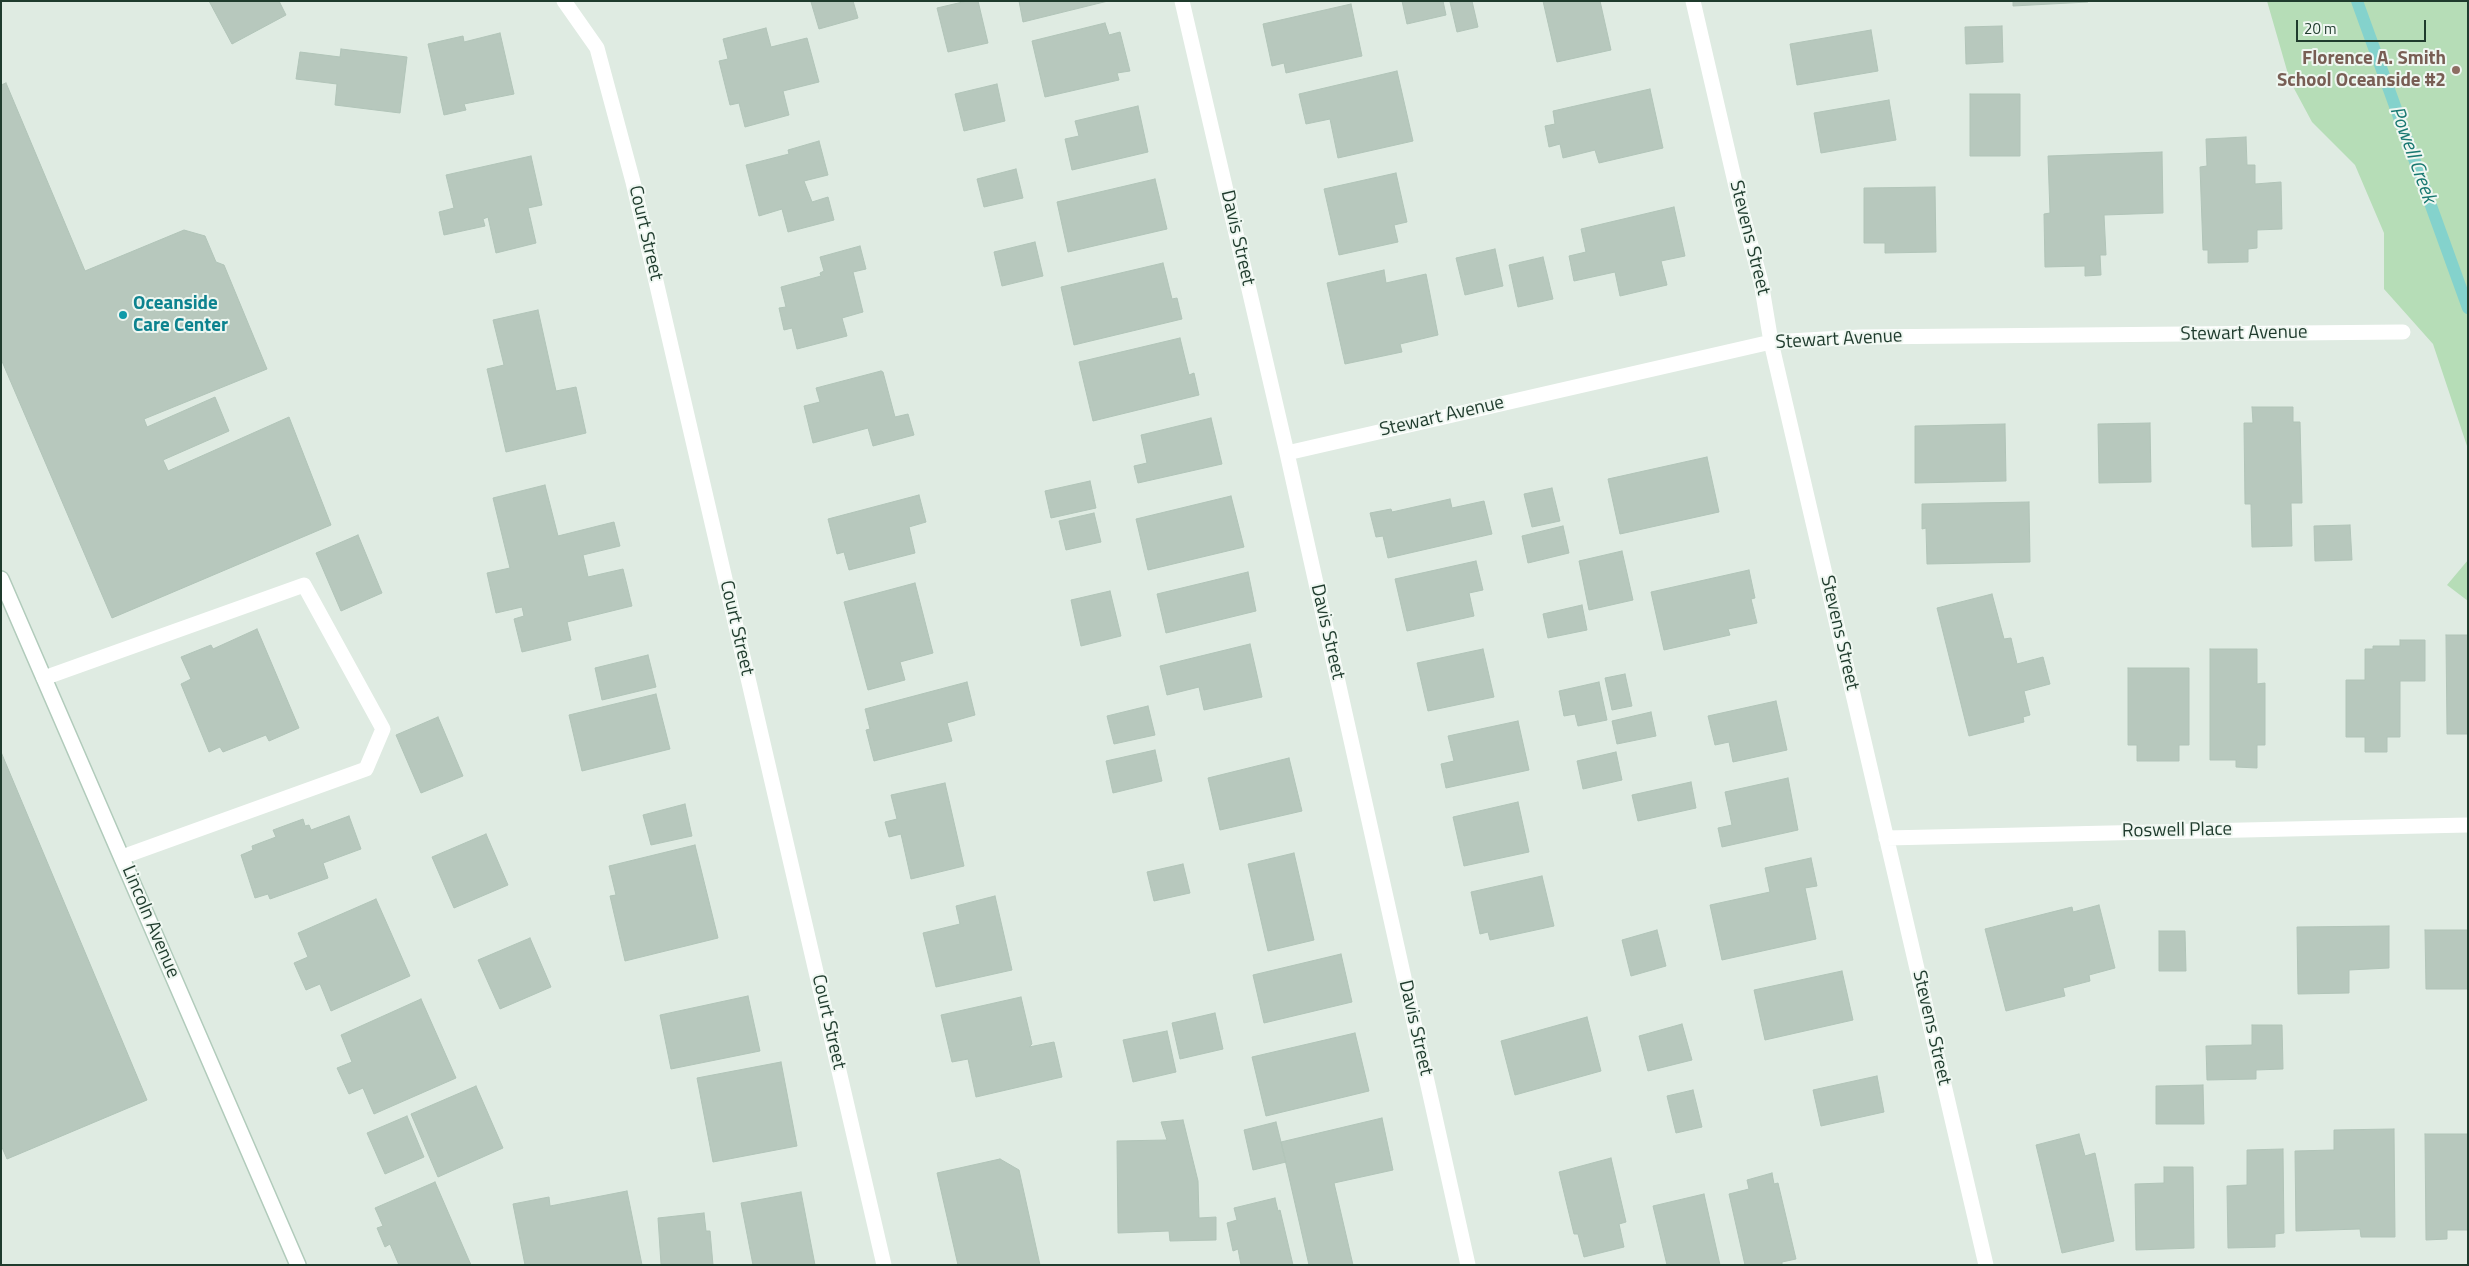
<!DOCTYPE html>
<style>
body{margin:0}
#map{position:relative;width:2469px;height:1266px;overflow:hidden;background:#dfebe2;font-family:"Titillium Web",sans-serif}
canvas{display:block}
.frame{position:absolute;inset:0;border:2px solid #1f3b2d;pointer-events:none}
.scale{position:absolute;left:2296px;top:20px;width:130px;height:22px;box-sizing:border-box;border:2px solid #1f3b2d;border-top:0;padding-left:6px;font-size:15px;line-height:18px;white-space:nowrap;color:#1f3b2d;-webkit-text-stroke:4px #eff7f1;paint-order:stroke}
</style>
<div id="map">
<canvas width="2469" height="1266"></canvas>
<div class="frame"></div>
<div class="scale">20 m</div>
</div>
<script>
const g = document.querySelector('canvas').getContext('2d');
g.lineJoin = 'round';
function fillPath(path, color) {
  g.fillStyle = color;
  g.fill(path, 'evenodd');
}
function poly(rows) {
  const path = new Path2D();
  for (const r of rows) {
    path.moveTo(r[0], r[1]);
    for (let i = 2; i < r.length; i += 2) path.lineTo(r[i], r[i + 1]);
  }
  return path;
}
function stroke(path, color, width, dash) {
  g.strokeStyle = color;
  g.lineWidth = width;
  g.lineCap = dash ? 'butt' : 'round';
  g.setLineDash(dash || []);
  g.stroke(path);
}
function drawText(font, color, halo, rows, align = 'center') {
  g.font = font + ' "Titillium Web",sans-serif';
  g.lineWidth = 4;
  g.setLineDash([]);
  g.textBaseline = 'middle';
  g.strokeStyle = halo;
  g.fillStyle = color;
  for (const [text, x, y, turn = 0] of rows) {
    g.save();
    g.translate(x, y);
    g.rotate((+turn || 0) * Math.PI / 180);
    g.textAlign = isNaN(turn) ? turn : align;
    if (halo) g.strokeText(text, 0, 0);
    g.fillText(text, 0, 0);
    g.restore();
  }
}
fillPath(poly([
 [2267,1,2468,1,2468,449,2433,344,2384,289,2384,233,2355,165,2312,122,2290,81],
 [2468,560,2468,601,2447,585]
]), '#b6ddb7');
stroke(poly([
 [2357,1,2468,308]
]), '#84d2cc', 12);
const building = poly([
 [209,1,279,1,286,15,232,44,209,1],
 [815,1,853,1,858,18,819,29,811,2,815,1],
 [967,1,978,1,988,43,948,52,937,8,967,1],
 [1019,1,1108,1,1023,22,1019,1],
 [1402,1,1443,1,1446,15,1407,24,1402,1],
 [1472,1,1478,27,1457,32,1450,2,1472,1],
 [1543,1,1600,1,1611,50,1557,62,1543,1],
 [2013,1,2088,1,2088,2,2013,6,2013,1],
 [1351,4,1362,56,1286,73,1284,63,1272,66,1263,24,1351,4],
 [1105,23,1109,35,1120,32,1130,71,1117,73,1119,80,1045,97,1032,41,1105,23],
 [2002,26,2003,62,1966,64,1965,27,2002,26],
 [766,28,771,47,807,38,819,82,783,91,789,115,745,127,739,103,730,105,719,61,728,59,723,39,766,28],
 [1871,30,1878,71,1797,85,1790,44,1871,30],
 [500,33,514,94,464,104,466,110,444,115,428,44,463,36,464,42,500,33],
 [341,49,407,57,400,113,335,105,337,84,296,79,300,52,340,57,341,49],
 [1397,71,1413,141,1338,158,1330,119,1306,124,1299,94,1397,71],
 [6,83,85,271,184,230,205,236,216,262,224,265,267,369,144,419,147,427,215,397,229,431,163,460,168,471,289,417,331,525,112,618,1,359,1,85,6,83],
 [997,84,1005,121,964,131,955,94,997,84],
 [1650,89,1663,148,1599,163,1595,150,1563,158,1560,144,1549,147,1545,126,1555,124,1553,111,1650,89],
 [1970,94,2020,94,2020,156,1970,156,1970,94],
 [1889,100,1896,140,1821,153,1814,113,1889,100],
 [1138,106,1148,152,1072,170,1065,139,1079,136,1075,121,1138,106],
 [2246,137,2247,165,2255,165,2255,184,2281,182,2282,229,2257,230,2257,248,2248,249,2248,262,2208,263,2208,250,2203,250,2200,167,2207,166,2206,139,2246,137],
 [819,141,828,175,804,181,812,202,828,197,834,220,788,232,782,209,759,216,746,165,789,154,788,150,819,141],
 [2162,152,2163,213,2104,215,2106,255,2100,255,2101,275,2085,276,2085,266,2045,267,2044,214,2050,213,2048,156,2162,152],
 [531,156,542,205,528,208,536,243,496,253,488,217,483,219,485,226,444,235,439,212,454,208,446,175,531,156],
 [1016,169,1023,198,984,207,977,179,1016,169],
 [1396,173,1407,222,1394,225,1398,242,1339,255,1324,189,1396,173],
 [1155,179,1167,229,1068,252,1057,202,1155,179],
 [1935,187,1936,252,1885,253,1885,243,1864,243,1864,188,1935,187],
 [1674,207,1685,256,1661,261,1667,285,1620,296,1615,272,1574,281,1569,256,1586,252,1581,229,1674,207],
 [1035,242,1043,276,1002,286,994,252,1035,242],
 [860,246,866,269,853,272,863,312,842,318,847,336,797,349,792,328,784,330,779,308,786,307,781,287,821,276,820,273,824,271,820,257,860,246],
 [1495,249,1503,286,1465,295,1456,258,1495,249],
 [1543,257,1553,299,1518,307,1509,265,1543,257],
 [1163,263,1172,299,1177,298,1182,319,1074,345,1061,287,1163,263],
 [1384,270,1386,283,1426,274,1438,335,1400,344,1402,352,1345,364,1327,283,1384,270],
 [538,310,556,391,576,387,586,433,506,452,487,369,504,365,493,320,538,310],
 [1180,338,1189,375,1194,373,1199,395,1093,421,1079,362,1180,338],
 [881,371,883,372,895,417,908,414,914,435,873,446,868,428,813,443,804,406,820,402,816,388,881,371],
 [2252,407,2293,407,2293,422,2300,422,2302,503,2291,503,2292,546,2252,547,2251,504,2245,504,2244,423,2253,423,2252,407],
 [1211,418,1222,464,1138,483,1134,466,1147,463,1141,435,1211,418],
 [2150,423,2151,482,2099,483,2098,424,2150,423],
 [2005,424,2006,481,1915,483,1915,426,2005,424],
 [1707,457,1719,512,1620,534,1608,479,1707,457],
 [1090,481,1096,508,1051,518,1045,491,1090,481],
 [545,485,558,536,614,522,620,546,583,555,588,577,623,569,632,606,567,622,571,640,522,652,514,619,524,616,522,607,496,613,487,573,510,568,493,498,545,485],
 [1552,488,1560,521,1532,527,1524,494,1552,488],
 [919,495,926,522,909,527,915,553,849,570,844,552,837,554,828,519,919,495],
 [1231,496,1244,547,1148,570,1136,519,1231,496],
 [1450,499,1452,508,1484,501,1492,534,1388,558,1383,536,1376,537,1370,513,1391,509,1392,512,1450,499],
 [2029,502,2030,562,1927,564,1926,528,1922,529,1922,504,2029,502],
 [1094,513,1101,542,1066,550,1059,521,1094,513],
 [2350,525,2352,560,2315,561,2314,526,2350,525],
 [1563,526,1569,553,1528,563,1522,536,1563,526],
 [358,535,382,593,341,611,316,553,358,535],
 [1622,551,1633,600,1589,610,1579,561,1622,551],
 [1476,561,1483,590,1469,593,1474,616,1407,631,1395,579,1476,561],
 [1749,570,1755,598,1751,599,1757,623,1728,629,1730,635,1664,650,1651,592,1749,570],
 [1248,572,1256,611,1166,633,1157,594,1248,572],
 [915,583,933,653,900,662,905,680,868,690,844,602,915,583],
 [1110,591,1121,636,1081,646,1071,600,1110,591],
 [1992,594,2004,639,2011,638,2017,664,2043,657,2050,684,2024,691,2030,715,2023,717,2024,722,1969,736,1937,608,1992,594],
 [1582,605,1587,630,1548,638,1543,614,1582,605],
 [257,629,299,728,269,741,266,735,223,752,220,747,209,752,181,684,191,679,181,657,211,645,213,649,257,629],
 [2446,635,2468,635,2468,734,2447,734,2446,635],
 [2400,640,2425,640,2425,681,2400,681,2400,737,2387,737,2387,752,2365,752,2365,737,2346,737,2346,680,2365,680,2365,649,2373,649,2373,646,2400,646,2400,640],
 [1250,644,1262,697,1204,710,1199,687,1167,695,1160,666,1250,644],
 [1483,649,1494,697,1428,711,1417,663,1483,649],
 [2210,649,2257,649,2257,684,2265,683,2265,745,2257,745,2257,768,2236,767,2236,760,2210,760,2210,649],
 [648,655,656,687,602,700,595,668,648,655],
 [2128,668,2189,668,2189,745,2179,745,2179,761,2137,761,2137,745,2128,745,2128,668],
 [1625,674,1632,706,1612,710,1605,678,1625,674],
 [967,682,975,715,947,723,952,741,874,761,866,730,870,729,865,709,967,682],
 [1599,682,1607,720,1578,726,1575,714,1564,716,1559,691,1599,682],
 [656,694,670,749,582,771,569,715,656,694],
 [1776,701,1787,750,1733,762,1729,742,1715,745,1708,716,1776,701],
 [1148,706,1155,735,1114,744,1107,716,1148,706],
 [1651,712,1656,736,1617,744,1612,721,1651,712],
 [438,717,463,776,421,793,396,735,438,717],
 [1518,721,1529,770,1446,788,1441,764,1454,761,1448,736,1518,721],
 [1155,750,1162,781,1113,793,1106,761,1155,750],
 [1,752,147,1100,7,1159,1,1145,1,752],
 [1616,752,1622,780,1583,789,1577,761,1616,752],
 [1289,758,1302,811,1220,830,1208,778,1289,758],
 [1788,778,1798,830,1722,847,1718,828,1732,825,1725,792,1788,778],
 [1691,782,1696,808,1638,821,1632,795,1691,782],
 [945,783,964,866,911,879,901,834,889,837,885,822,897,819,891,795,945,783],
 [1518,802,1529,852,1464,866,1453,817,1518,802],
 [685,804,692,836,651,845,643,815,685,804],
 [349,816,361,849,323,863,328,878,270,899,268,894,255,898,241,855,253,850,252,846,276,837,273,830,303,819,305,826,309,825,311,830,349,816],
 [486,834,508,885,454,908,432,857,486,834],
 [695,845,718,938,625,961,610,896,616,895,609,866,695,845],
 [1294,853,1314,940,1268,951,1248,864,1294,853],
 [1811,858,1817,886,1805,888,1816,939,1722,960,1710,905,1770,892,1765,868,1811,858],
 [1183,864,1190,893,1154,901,1147,872,1183,864],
 [1542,876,1554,926,1490,940,1488,932,1480,934,1471,892,1542,876],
 [995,896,1012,970,936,987,923,933,960,924,956,906,995,896],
 [376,899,410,976,331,1011,320,984,306,990,294,963,308,957,298,933,376,899],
 [2099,905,2115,968,2089,975,2090,981,2063,988,2065,996,2006,1011,1985,929,2072,907,2073,912,2099,905],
 [2389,926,2389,968,2349,970,2349,993,2298,994,2297,927,2389,926],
 [1657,930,1666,966,1631,976,1622,940,1657,930],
 [2425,930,2468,930,2468,989,2426,989,2425,930],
 [2159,931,2185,931,2186,971,2159,971,2159,931],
 [530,938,551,987,500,1009,478,960,530,938],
 [1341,954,1352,1002,1264,1023,1253,975,1341,954],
 [1842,971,1853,1020,1765,1040,1754,990,1842,971],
 [748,996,760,1051,671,1069,660,1015,748,996],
 [1021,997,1032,1044,1029,1047,1054,1042,1062,1077,976,1097,968,1059,952,1062,941,1015,1021,997],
 [421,999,456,1078,374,1114,363,1088,349,1094,337,1068,352,1062,341,1035,421,999],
 [1215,1013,1223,1049,1180,1059,1172,1023,1215,1013],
 [1587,1017,1601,1071,1515,1095,1501,1041,1587,1017],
 [1682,1024,1692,1060,1648,1071,1639,1036,1682,1024],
 [2252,1025,2282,1025,2283,1069,2256,1070,2256,1079,2207,1080,2206,1046,2252,1045,2252,1025],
 [1167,1031,1176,1072,1133,1082,1123,1040,1167,1031],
 [1355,1033,1369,1091,1266,1116,1252,1057,1355,1033],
 [781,1062,797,1146,713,1162,697,1078,781,1062],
 [1877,1076,1884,1112,1821,1126,1813,1090,1877,1076],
 [2203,1085,2204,1124,2156,1124,2156,1086,2203,1085],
 [476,1086,503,1148,438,1177,411,1114,476,1086],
 [1693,1090,1702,1127,1676,1133,1667,1096,1693,1090],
 [407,1116,424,1157,385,1174,367,1133,407,1116],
 [1382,1118,1393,1170,1334,1183,1353,1265,1309,1265,1281,1142,1382,1118],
 [1183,1120,1198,1181,1199,1218,1216,1217,1216,1240,1170,1241,1169,1231,1118,1233,1117,1141,1167,1140,1161,1122,1183,1120],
 [1276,1122,1286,1162,1253,1170,1244,1130,1276,1122],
 [2394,1129,2395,1237,2361,1237,2360,1229,2296,1231,2295,1151,2334,1150,2334,1130,2394,1129],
 [2079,1134,2085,1156,2095,1153,2114,1241,2062,1253,2036,1145,2079,1134],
 [2425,1134,2468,1134,2468,1230,2447,1230,2447,1239,2426,1240,2425,1134],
 [2283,1149,2284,1233,2275,1234,2275,1247,2228,1248,2227,1186,2247,1185,2247,1150,2283,1149],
 [1611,1158,1626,1222,1619,1224,1624,1247,1584,1257,1578,1234,1574,1234,1559,1172,1611,1158],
 [1000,1159,1019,1170,1040,1265,958,1265,937,1173,1000,1159],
 [2164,1167,2193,1167,2194,1248,2136,1250,2135,1184,2164,1183,2164,1167],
 [1772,1173,1774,1184,1778,1183,1796,1259,1782,1262,1782,1265,1745,1265,1729,1194,1749,1189,1747,1180,1772,1173],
 [435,1182,471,1265,399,1265,390,1244,385,1247,377,1228,383,1226,375,1208,435,1182],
 [627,1191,642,1265,525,1265,513,1204,549,1197,550,1206,627,1191],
 [801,1192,815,1265,753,1265,741,1203,801,1192],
 [1704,1194,1720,1265,1667,1265,1653,1206,1704,1194],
 [1275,1198,1278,1211,1280,1210,1293,1265,1241,1265,1238,1249,1233,1251,1227,1223,1237,1220,1234,1208,1275,1198],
 [704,1213,706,1231,710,1231,713,1265,661,1264,658,1218,704,1213]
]);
fillPath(building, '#b7c8bd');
stroke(building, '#b1c4b8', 1);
const secondary = poly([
 [1,579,298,1265]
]);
stroke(secondary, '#b1cbbb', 18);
stroke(poly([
 [44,678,304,585,383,729,366,769,122,857]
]), '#fff', 15);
stroke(poly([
 [564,1,597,48,633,182,884,1265],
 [1182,1,1287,453,1468,1265],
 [1693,1,1741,208,1761,282,1771,342,1986,1265],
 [1287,453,1771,342,1860,337,2403,332],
 [1886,838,2468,825]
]), '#fff', 15);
stroke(secondary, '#fff', 15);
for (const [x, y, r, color] of [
 [2456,70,5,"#8d6e63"],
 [123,315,5,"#0f9aa8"]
]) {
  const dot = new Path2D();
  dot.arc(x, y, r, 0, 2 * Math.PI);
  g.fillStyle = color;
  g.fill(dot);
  stroke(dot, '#eff7f1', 2);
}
drawText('bold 19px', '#785e54', '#eff7f1', [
 ["Florence A. Smith",2446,59],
 ["School Oceanside #2",2446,81]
], 'right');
drawText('19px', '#1f3b2d', '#eff7f1', [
 ["Court Street",645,233,77],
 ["Davis Street",1237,238,77],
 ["Stevens Street",1749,238,76],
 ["Stewart Avenue",2244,334,-1],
 ["Stewart Avenue",1839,340,-3],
 ["Stewart Avenue",1442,417,-13],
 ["Court Street",736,628,77],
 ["Davis Street",1327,632,77],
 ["Stevens Street",1839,633,77],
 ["Roswell Place",2177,831,-1],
 ["Lincoln Avenue",150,922,67],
 ["Court Street",828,1022,77],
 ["Davis Street",1415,1028,77],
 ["Stevens Street",1931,1028,77]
]);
drawText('bold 19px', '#0d838f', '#eff7f1', [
 ["Oceanside",133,304],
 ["Care Center",133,326]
], 'left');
drawText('italic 20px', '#187871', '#eff7f1', [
 ["Powell Creek",2412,155,70]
]);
</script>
